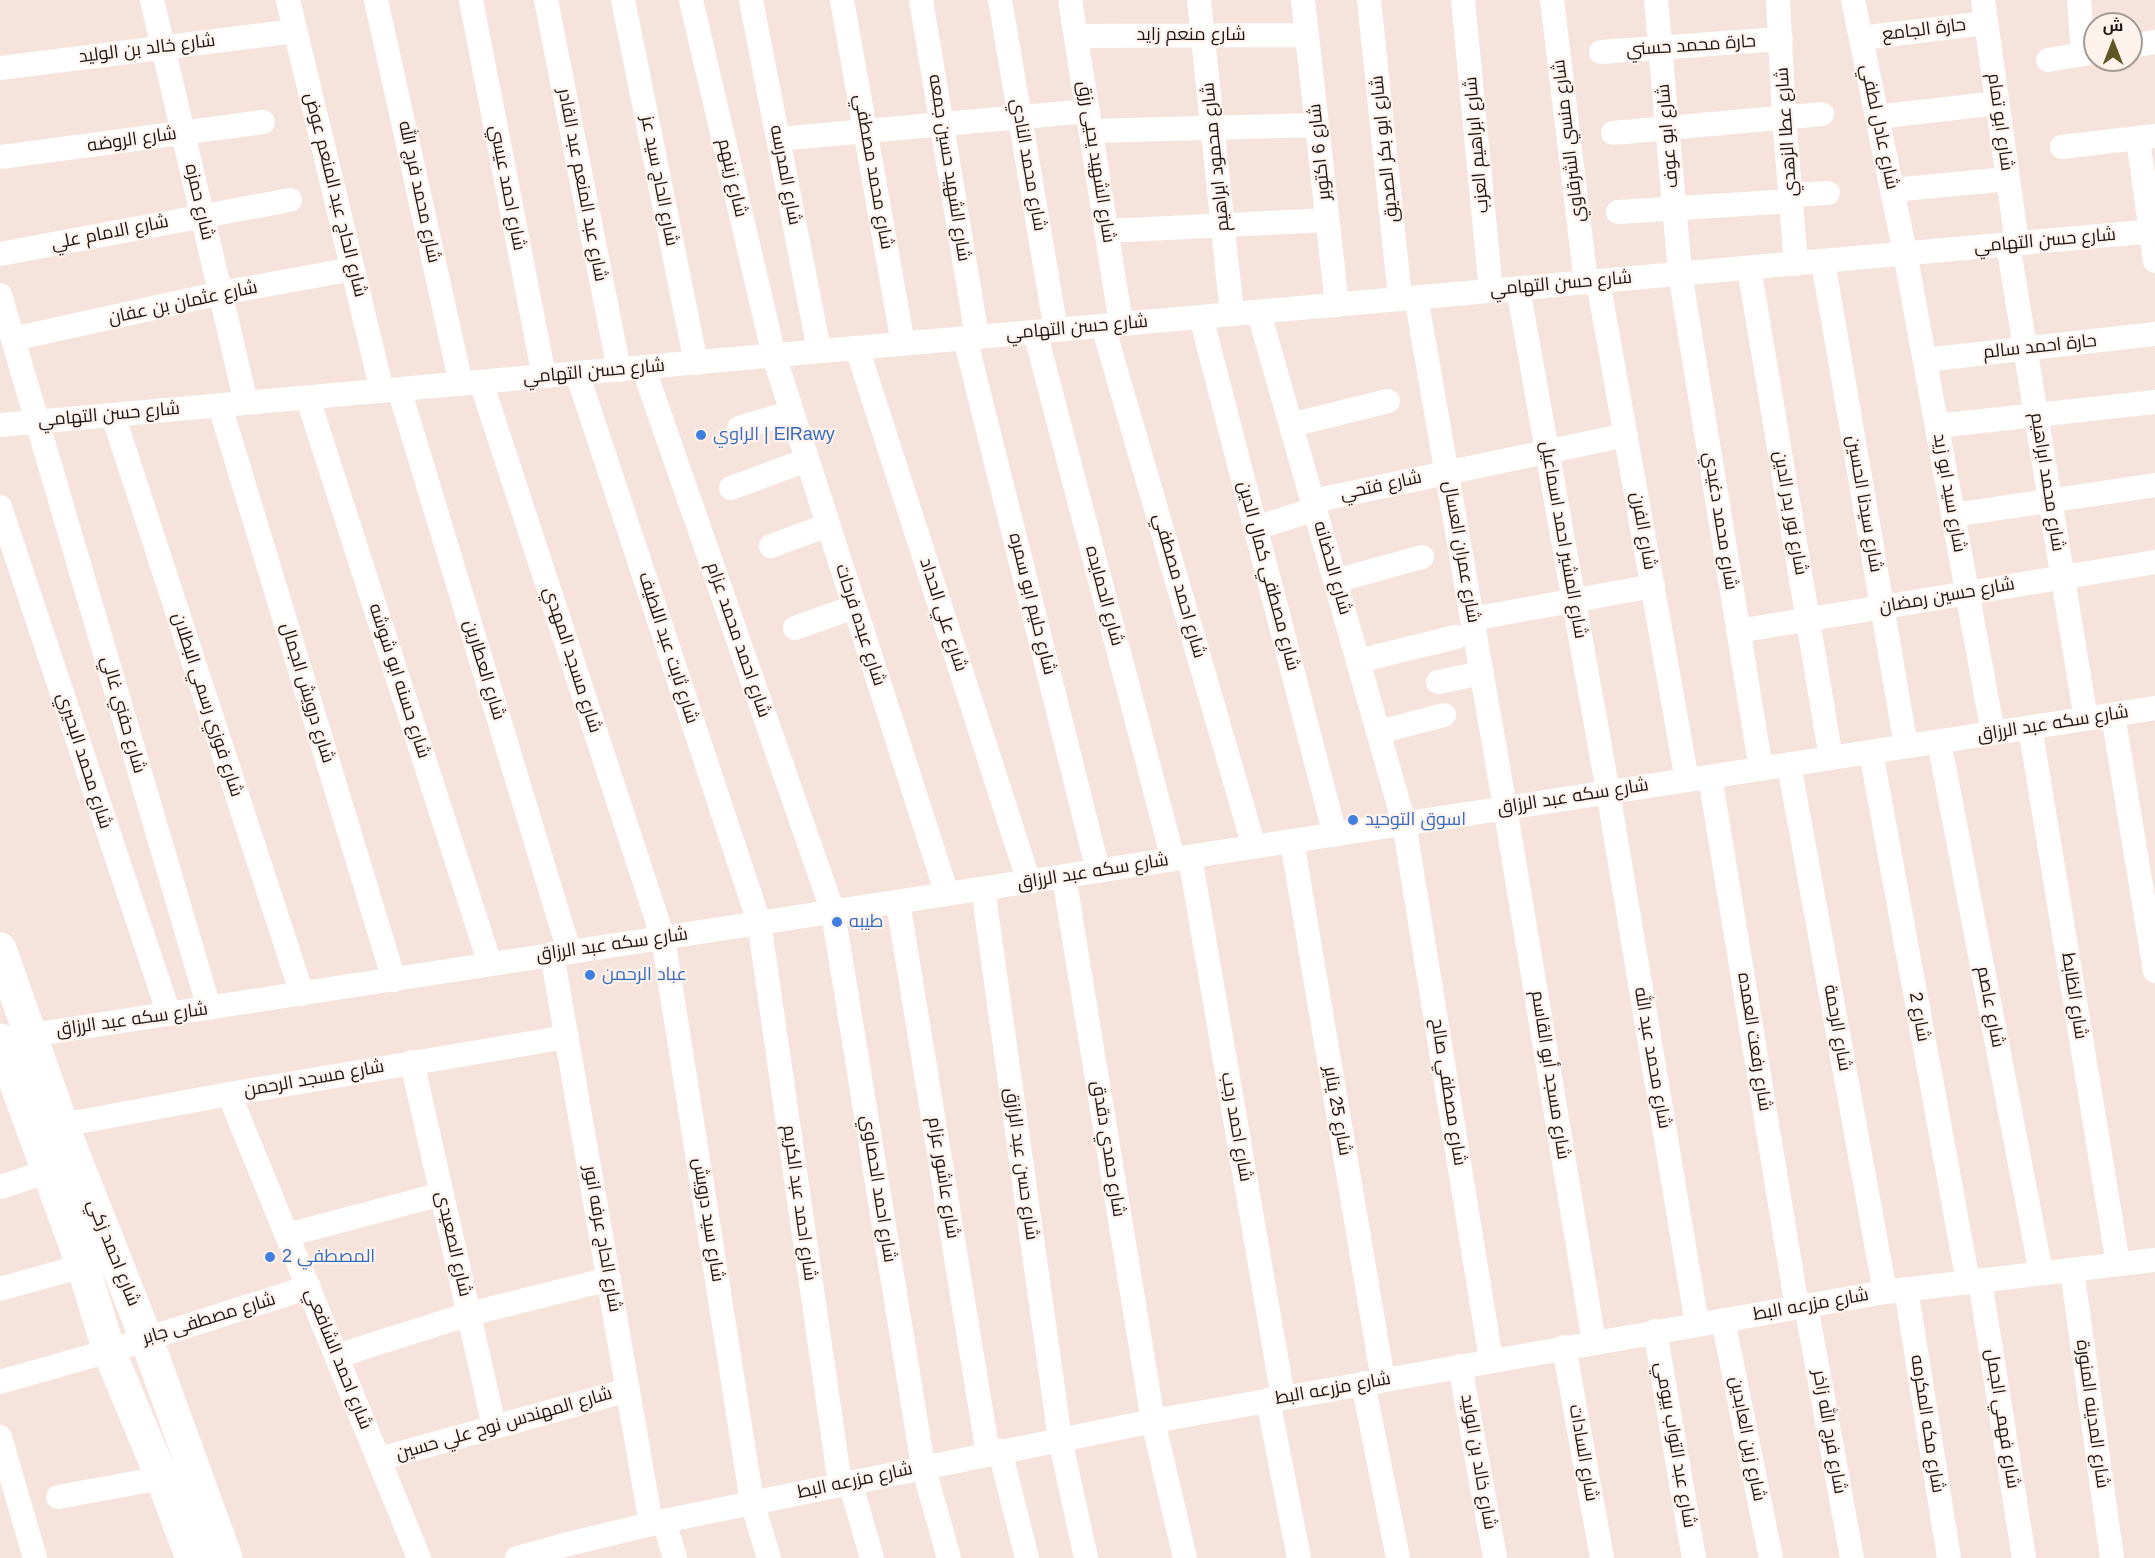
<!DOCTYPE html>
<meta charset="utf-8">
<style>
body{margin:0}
#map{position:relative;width:2155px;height:1558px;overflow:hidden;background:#f6e3db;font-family:Arial,Cairo,sans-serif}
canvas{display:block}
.north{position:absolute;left:2083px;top:12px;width:60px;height:60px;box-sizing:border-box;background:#fef2ed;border:2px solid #a49a96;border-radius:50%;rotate:0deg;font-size:16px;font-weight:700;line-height:24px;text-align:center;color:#1c1613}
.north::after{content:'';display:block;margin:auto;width:21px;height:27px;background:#605724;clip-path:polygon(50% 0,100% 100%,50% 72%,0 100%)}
</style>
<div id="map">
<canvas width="2155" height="1558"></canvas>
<div class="north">ش</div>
</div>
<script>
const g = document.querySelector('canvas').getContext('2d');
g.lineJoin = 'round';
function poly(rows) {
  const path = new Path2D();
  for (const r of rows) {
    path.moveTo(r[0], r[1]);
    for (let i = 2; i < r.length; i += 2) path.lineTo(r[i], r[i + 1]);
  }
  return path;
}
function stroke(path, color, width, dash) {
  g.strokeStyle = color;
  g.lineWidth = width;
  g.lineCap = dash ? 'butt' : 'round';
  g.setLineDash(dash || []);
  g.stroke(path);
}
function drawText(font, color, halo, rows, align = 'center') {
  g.font = font + ' Arial,Cairo,sans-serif';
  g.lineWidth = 4.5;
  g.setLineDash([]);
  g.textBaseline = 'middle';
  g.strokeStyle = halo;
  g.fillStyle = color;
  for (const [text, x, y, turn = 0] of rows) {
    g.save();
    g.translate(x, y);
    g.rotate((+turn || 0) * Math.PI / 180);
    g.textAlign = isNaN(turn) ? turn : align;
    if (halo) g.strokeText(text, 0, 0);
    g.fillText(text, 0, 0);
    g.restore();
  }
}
stroke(poly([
 [152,0,246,403],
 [288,0,382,391],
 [376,0,461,384],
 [471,0,544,376],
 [546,0,619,370],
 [623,0,696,363],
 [691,0,774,356,947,894],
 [751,0,819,350],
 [842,0,903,344],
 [921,0,977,336],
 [1000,0,1056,330],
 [1070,0,1121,324],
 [1199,0,1232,314],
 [1303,0,1337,305],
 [1369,0,1400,298],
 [1463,0,1491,291],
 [1552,0,1586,282],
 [1656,0,1680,273,1761,769],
 [1778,0,1784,117,1796,264],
 [1853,0,1905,253,1993,733],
 [1983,0,2017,243],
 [2079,0,2083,54],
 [1076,36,1307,35],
 [1861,38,1986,23],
 [2131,46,2155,42],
 [1601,52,1781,39],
 [2048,60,2095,52],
 [0,68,295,31],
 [1877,117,1997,103],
 [1092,131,1317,125],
 [1613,133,1822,114],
 [778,139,1088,111],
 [2138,139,2155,261],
 [2062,147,2155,136],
 [0,157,263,122],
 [1892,190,2008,179],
 [1791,195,1828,193],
 [1618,212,1792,201],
 [1107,231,1327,220],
 [2008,244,2086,719],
 [0,254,290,200],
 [1823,261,1906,746],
 [1749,268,1831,758],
 [1598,281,1687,780],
 [1518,288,1608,792,1697,1324],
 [0,295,209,1008],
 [1416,297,1505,807,1594,1342],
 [1259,313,1404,823,1491,1360],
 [1201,317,1335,835],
 [1103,326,1254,847],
 [1035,332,1173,859],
 [965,338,1098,871],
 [13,339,221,293,353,269],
 [857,348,1029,882],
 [1925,360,2155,334],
 [643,367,833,912,923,1466,949,1558],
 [577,373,759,922,840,1484],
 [481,382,663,938,752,1502,769,1558],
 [399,389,569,951],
 [308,399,490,964],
 [220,406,394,980],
 [113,415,302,994],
 [0,425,2155,231],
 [1291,425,1388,401],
 [1937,426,2155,402],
 [739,428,792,412],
 [731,488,807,460],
 [1313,501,1626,435],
 [0,507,169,1014],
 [1953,515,2155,485],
 [1256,528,1315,509],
 [771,546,828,525],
 [1335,581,1422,557],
 [1472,619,1653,586],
 [795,628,854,607],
 [1738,631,2155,562],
 [1358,661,1456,637],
 [1438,682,1482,673],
 [2113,715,2155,971],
 [2030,727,2118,1264],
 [1379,732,1444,715],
 [1939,741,2041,1273],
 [1871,752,1968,1282],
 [1789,764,1885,1292],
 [1710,777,1797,1307],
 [1292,841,1383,1380],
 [1190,857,1283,1398],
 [1064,877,1153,1421,1185,1558],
 [983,889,1060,1439,1086,1558],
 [898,902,988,1454],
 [552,954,651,1524],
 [31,1035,2155,708],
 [412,1062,494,1426],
 [229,1094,419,1558],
 [62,1125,229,1094,567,1037],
 [0,1187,49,1171],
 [287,1235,442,1194],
 [2072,1270,2112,1558],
 [1980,1281,2024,1558],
 [0,1289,83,1266],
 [1906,1289,1949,1558],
 [1806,1305,1852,1558],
 [1723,1320,1771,1558],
 [1655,1331,1694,1558],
 [1564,1347,1602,1558],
 [337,1356,469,1314,609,1279],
 [1460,1366,1495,1558],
 [0,1382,109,1351,309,1287],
 [1363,1383,1398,1558],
 [1268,1400,1299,1558],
 [0,1437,35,1558],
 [1000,1451,1027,1558],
 [379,1459,628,1390],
 [850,1482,872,1558],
 [58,1497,162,1478],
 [664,1521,675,1558],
 [517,1558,568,1544,664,1521,1153,1421,1885,1292,2155,1260]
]), '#fff', 24);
stroke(poly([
 [0,949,62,1125,146,1338,226,1558],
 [0,1040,83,1266,109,1351,162,1478,192,1558]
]), '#fff', 33);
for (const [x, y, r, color] of [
 [701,435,6,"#3f7fe0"],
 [1353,820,6,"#3f7fe0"],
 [837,922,6,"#3f7fe0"],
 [590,975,6,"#3f7fe0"],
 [270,1257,6,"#3f7fe0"]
]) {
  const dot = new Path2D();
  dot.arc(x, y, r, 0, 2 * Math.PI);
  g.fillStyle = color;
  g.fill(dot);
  stroke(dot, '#fef2ed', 2);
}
drawText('18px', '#1c1613', '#fef2ed', [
 ["حارة الجامع",1924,30,-7],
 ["شارع منعم زايد",1191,35],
 ["حارة محمد حسني",1691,46,-4],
 ["شارع خالد بن الوليد",147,49,-7],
 ["شارع ابو تمام",2000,122,82],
 ["شارع عادل لطفي",1879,127,78],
 ["شارع عطا الزهدي",1787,132,-94],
 ["شارع ابو عوف",1668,136,-95],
 ["شارع الروضه",132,140,-8],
 ["شارع منسي الشرقاوي",1569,141,-97],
 ["شارع ابراهيم العزب",1477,145,-95],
 ["شارع ابو بكر الصديق",1385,149,-96],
 ["شارع 6 اكتوبر",1320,152,-96],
 ["شارع محمود ابراهيم",1216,157,-96],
 ["شارع الشهيد يحيى رزق",1096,162,81],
 ["شارع محمد النادي",1028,165,80],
 ["شارع الشهيد حسين جمعه",949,168,81],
 ["شارع محمد مصطفي",873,172,80],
 ["شارع المدرسه",785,175,79],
 ["شارع زينهم",732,178,77],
 ["شارع الحاج سيد عز",659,181,79],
 ["شارع عبد المنعم عبد القادر",582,185,79],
 ["شارع احمد عيسي",507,188,79],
 ["شارع محمد فرج الله",419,192,78],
 ["شارع الحاج عبد المنعم عوض",335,195,76],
 ["شارع حمزه",199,202,77],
 ["شارع الامام علي",110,233,-11],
 ["شارع حسن التهامي",2045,241,-5],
 ["شارع حسن التهامي",1561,284,-5],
 ["شارع عثمان بن عفان",183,303,-12],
 ["شارع حسن التهامي",1077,328,-5],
 ["حارة احمد سالم",2040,347,-6],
 ["شارع حسن التهامي",594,372,-5],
 ["شارع حسن التهامي",109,415,-5],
 ["شارع محمد ابراهيم",2047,482,81],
 ["شارع فتحي",1381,486,-12],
 ["شارع سيد ابو زيد",1949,493,80],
 ["شارع سيدنا الحسين",1864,504,80],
 ["شارع نور بدر الدين",1790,513,80],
 ["شارع محمد دغيدي",1720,521,81],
 ["شارع الفرن",1643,531,80],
 ["شارع المشير احمد اسماعيل",1563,540,80],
 ["شارع عمران العسال",1461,552,80],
 ["شارع الحضانه",1332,568,74],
 ["شارع مصطفي كمال الدين",1268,576,75],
 ["شارع احمد مصطفي",1179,586,74],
 ["شارع الحمايده",1104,596,75],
 ["شارع حسين رمضان",1947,596,-10],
 ["شارع حليم ابو سمره",1032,604,76],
 ["شارع علي الحداد",943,615,72],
 ["شارع عبده فرحات",860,625,72],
 ["شارع احمد محمد عزام",738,640,71],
 ["شارع ثابت عبد اللطيف",668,648,72],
 ["شارع مسجد المهدي",572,660,72],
 ["شارع العطارين",484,670,73],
 ["شارع حسنه ابو شوشه",399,681,72],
 ["شارع درويش الجمال",307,693,73],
 ["شارع فوزي رسمي البطلان",207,705,72],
 ["شارع حفني غالي",123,715,74],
 ["شارع سكه عبد الرزاق",2053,724,-9],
 ["شارع محمد البحيري",84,761,72],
 ["شارع سكه عبد الرزاق",1573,797,-9],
 ["شارع سكه عبد الرزاق",1093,872,-9],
 ["شارع سكه عبد الرزاق",612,945,-8],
 ["شارع الظابط",2074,996,81],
 ["شارع عاصم",1990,1007,79],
 ["شارع 2",1919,1017,80],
 ["شارع سكه عبد الرزاق",132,1020,-8],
 ["شارع الرحمة",1837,1028,80],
 ["شارع رفعت العمده",1754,1042,81],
 ["شارع محمد عبد الله",1652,1058,80],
 ["شارع مسجد أبو القاسم",1550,1075,81],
 ["شارع مسجد الرحمن",314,1079,-10],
 ["شارع مصطفي صالح",1448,1092,81],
 ["شارع 25 يناير",1337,1111,80],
 ["شارع احمد رجب",1236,1127,80],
 ["شارع حمدي دقدق",1108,1149,81],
 ["شارع حسن عبد الرازق",1021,1164,82],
 ["شارع عاشور عزام",943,1178,81],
 ["شارع احمد الحصاوي",878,1189,81],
 ["شارع احمد عبد الكريم",799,1203,82],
 ["شارع سيد درويش",708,1220,81],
 ["شارع الحاج عرفه انور",602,1239,80],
 ["شارع الصعيدى",453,1244,77],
 ["شارع احمد زكي",113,1253,68],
 ["شارع مزرعه البط",1811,1305,-10],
 ["شارع مصطفى جابر",209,1319,-17],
 ["شارع احمد الشافعي",338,1359,68],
 ["شارع مزرعه البط",1333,1389,-10],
 ["شارع المدينه المنورة",2092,1414,82],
 ["شارع فهمي الجمل",2002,1419,81],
 ["شارع المهندس نوح علي حسين",504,1424,-16],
 ["شارع مكه المكرمه",1927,1424,81],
 ["شارع فرج الله زاخر",1829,1432,80],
 ["شارع زين العابدين",1747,1439,79],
 ["شارع عبد التواب بيومي",1675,1445,80],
 ["شارع السادات",1583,1453,80],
 ["شارع خالد بن الوليد",1478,1462,80],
 ["شارع مزرعه البط",855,1481,-12]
]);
drawText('18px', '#366cbe', '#fef2ed', [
 ["الراوي | ElRawy",713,435],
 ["اسوق التوحيد",1365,820],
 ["طيبه",849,922],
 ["عباد الرحمن",602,975],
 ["المصطفي 2",282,1257]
], 'left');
</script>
